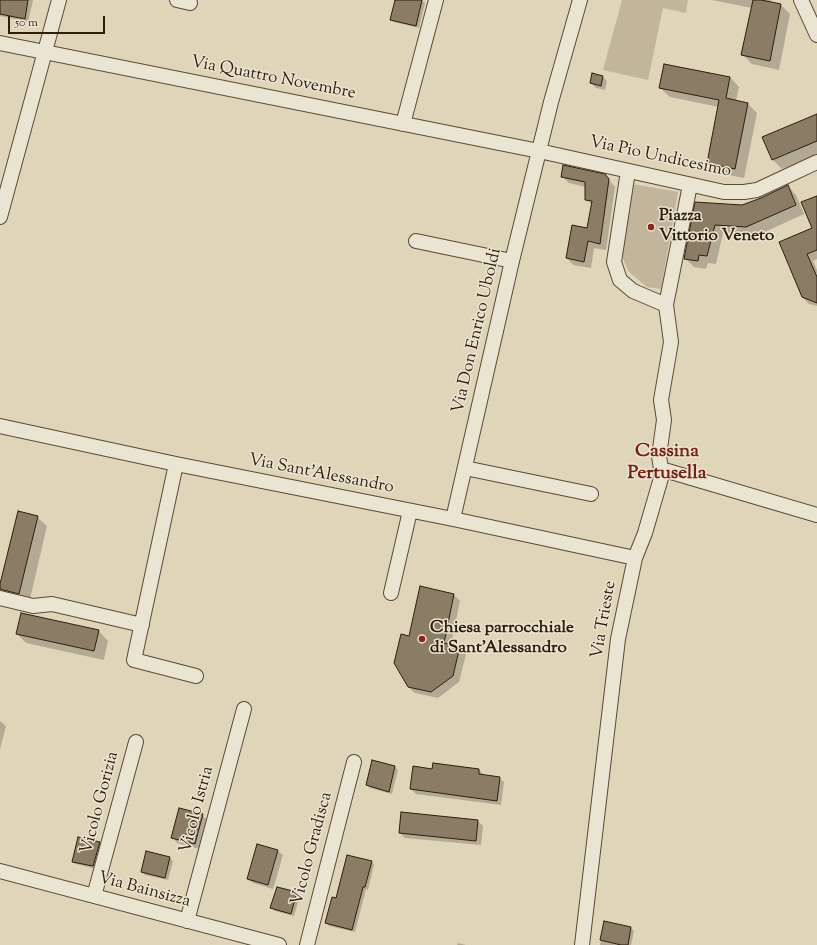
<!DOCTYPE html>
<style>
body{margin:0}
#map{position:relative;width:817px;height:945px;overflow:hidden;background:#dfd5b9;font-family:"Sorts Mill Goudy",serif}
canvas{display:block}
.scale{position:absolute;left:8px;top:16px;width:97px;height:18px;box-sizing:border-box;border:2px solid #2f1d0b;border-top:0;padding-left:5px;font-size:12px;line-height:14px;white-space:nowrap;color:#2f1d0b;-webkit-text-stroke:3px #eae4d2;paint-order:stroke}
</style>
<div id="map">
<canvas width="817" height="945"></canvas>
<div class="scale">50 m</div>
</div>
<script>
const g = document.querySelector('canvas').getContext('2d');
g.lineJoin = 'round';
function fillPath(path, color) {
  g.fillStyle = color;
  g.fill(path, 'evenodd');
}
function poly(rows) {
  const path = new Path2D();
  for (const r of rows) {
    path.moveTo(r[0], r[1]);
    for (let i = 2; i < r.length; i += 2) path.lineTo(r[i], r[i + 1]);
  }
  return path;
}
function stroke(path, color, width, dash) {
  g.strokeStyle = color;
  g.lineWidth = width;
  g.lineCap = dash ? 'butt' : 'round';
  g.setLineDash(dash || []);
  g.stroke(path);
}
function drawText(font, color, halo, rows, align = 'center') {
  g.font = font + ' "Sorts Mill Goudy",serif';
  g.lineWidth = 3;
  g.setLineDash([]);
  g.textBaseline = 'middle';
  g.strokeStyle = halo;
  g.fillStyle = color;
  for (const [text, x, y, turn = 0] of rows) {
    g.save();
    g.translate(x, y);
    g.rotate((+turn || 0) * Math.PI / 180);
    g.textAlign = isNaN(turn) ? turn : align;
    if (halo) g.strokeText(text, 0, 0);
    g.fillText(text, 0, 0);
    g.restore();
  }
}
fillPath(poly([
 [622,0,688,0,686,13,663,8,648,80,603,70],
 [633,184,678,192,661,289,647,287,629,272,621,254]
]), '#c1b69b');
fillPath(poly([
 [0,0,33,0,28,22,0,16],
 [396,0,421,0,425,3,419,28,394,22,391,19],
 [712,0,771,0,770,3,781,5,790,14,779,70,752,64,742,54,752,8],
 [603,77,607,81,605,90,596,88,591,83],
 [730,77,739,87,736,101,747,103,757,113,744,178,718,173,708,163,719,107,670,97,660,88],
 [817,115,817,155,782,169,773,160,763,138],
 [605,175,615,187,606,250,594,248,591,268,573,265,567,258,587,229,592,205,586,199,586,187,569,183,563,177],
 [788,186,796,195,804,214,756,236,723,233,716,264,708,263,706,269,694,267,685,258,696,203,742,206,761,199],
 [817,197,817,259,813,261,817,270,817,306,809,304,802,297,780,243,814,229],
 [37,517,47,526,29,603,9,598,0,588],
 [421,588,454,595,460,601,451,645,459,647,466,654,459,682,438,698,415,693,408,687,410,637],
 [21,614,99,631,108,641,104,660,26,643,17,634],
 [0,721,6,726,0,749],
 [373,761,395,767,398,770,392,794,370,788,367,785],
 [434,764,479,770,484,775,499,778,504,782,501,805,416,794,411,789,433,770],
 [402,813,478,821,483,826,481,845,405,838,400,833],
 [202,815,207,820,200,849,177,843,173,838],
 [99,843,102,846,96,869,76,864,73,861],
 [258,845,278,851,283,855,273,889,253,883,248,879],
 [170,858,173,861,168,880,145,875,142,872],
 [372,862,374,865,368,890,366,889,355,932,329,926,326,923,336,899],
 [277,888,297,893,300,896,294,916,275,911,272,908],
 [605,923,631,928,634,931,631,945,600,945],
 [458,943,466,945,457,945]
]), '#0003');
const building = poly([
 [0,0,28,0,25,19,0,14,0,0],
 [395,0,422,0,416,26,390,20,395,0],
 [753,0,761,0,781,4,770,61,741,55,753,0],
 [664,64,730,77,726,98,748,103,735,169,707,163,719,100,659,88,664,64],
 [592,73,603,76,601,86,590,83,592,73],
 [817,114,817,141,772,160,762,137,817,114],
 [563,165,605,174,609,179,600,244,588,241,584,262,566,258,572,225,587,228,592,201,585,200,585,182,561,177,563,165],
 [788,185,796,205,746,227,715,225,707,256,699,255,698,261,684,259,695,202,742,205,761,198,788,185],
 [817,196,817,250,807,254,817,277,817,303,802,297,779,242,812,228,801,202,817,196],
 [18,511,38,516,19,594,0,589,0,584,18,511],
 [420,586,454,594,444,643,460,646,453,676,431,692,408,687,394,663,401,634,409,636,420,586],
 [21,613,99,630,94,651,16,634,21,613],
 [372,760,395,766,389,792,366,785,372,760],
 [433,763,479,769,479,774,500,777,497,801,410,789,413,766,432,769,433,763],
 [179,808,203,814,195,844,171,838,179,808],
 [401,812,478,820,476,841,399,833,401,812],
 [78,837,100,842,93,866,72,862,78,837],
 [257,844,278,850,268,885,247,879,257,844],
 [146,851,170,857,165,878,141,872,146,851],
 [347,855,372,861,365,887,363,887,352,930,325,923,332,897,336,898,347,855],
 [277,887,297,892,291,914,270,908,277,887],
 [604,921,631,927,628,945,621,945,600,940,604,921]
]);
fillPath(building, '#8b7d65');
stroke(building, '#2f1d0b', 1);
const street = poly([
 [177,0,190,3],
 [801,0,817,35],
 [0,43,539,151,724,192,744,192,757,190,817,162],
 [403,124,436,0],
 [628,171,614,262,620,280,633,291,666,305],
 [0,217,59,0],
 [416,241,512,261],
 [0,426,176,464,453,519,635,558],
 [176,464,134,660,196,676],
 [465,468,591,494],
 [661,469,817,515],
 [453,519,512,261,551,102,580,0],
 [391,593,410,511],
 [0,598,33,606,52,604,142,625],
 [0,871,279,945],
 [94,896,136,742],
 [187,921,244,709],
 [307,945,354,762],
 [582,945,618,639,635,558,645,533,661,478,661,469,659,456,664,420,661,400,671,342,666,305,690,185]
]);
stroke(street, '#5b4b36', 16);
stroke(street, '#eae4d2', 14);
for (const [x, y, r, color] of [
 [651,227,4,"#8f2418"],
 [422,639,4,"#8f2418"]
]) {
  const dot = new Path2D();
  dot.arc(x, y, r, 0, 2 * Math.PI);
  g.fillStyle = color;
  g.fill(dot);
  stroke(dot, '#eae4d2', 1.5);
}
drawText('17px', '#2f1d0b', '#eae4d2', [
 ["Via Quattro Novembre",273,79,11],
 ["Via Pio Undicesimo",660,158,12],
 ["Via Don Enrico Uboldi",478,331,-77],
 ["Via Sant'Alessandro",321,475,11],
 ["Via Trieste",605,620,-80],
 ["Vicolo Gorizia",101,803,-75],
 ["Vicolo Istria",198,810,-75],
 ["Vicolo Gradisca",313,849,-75],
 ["Via Bainsizza",144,891,15]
]);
drawText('bold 17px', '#2f1d0b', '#eae4d2', [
 ["Piazza",659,217],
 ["Vittorio Veneto",659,237],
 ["Chiesa parrocchiale",430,629],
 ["di Sant'Alessandro",430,649]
], 'left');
drawText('bold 19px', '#7a1f14', '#eae4d2', [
 ["Cassina",667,453],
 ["Pertusella",667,475]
]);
</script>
